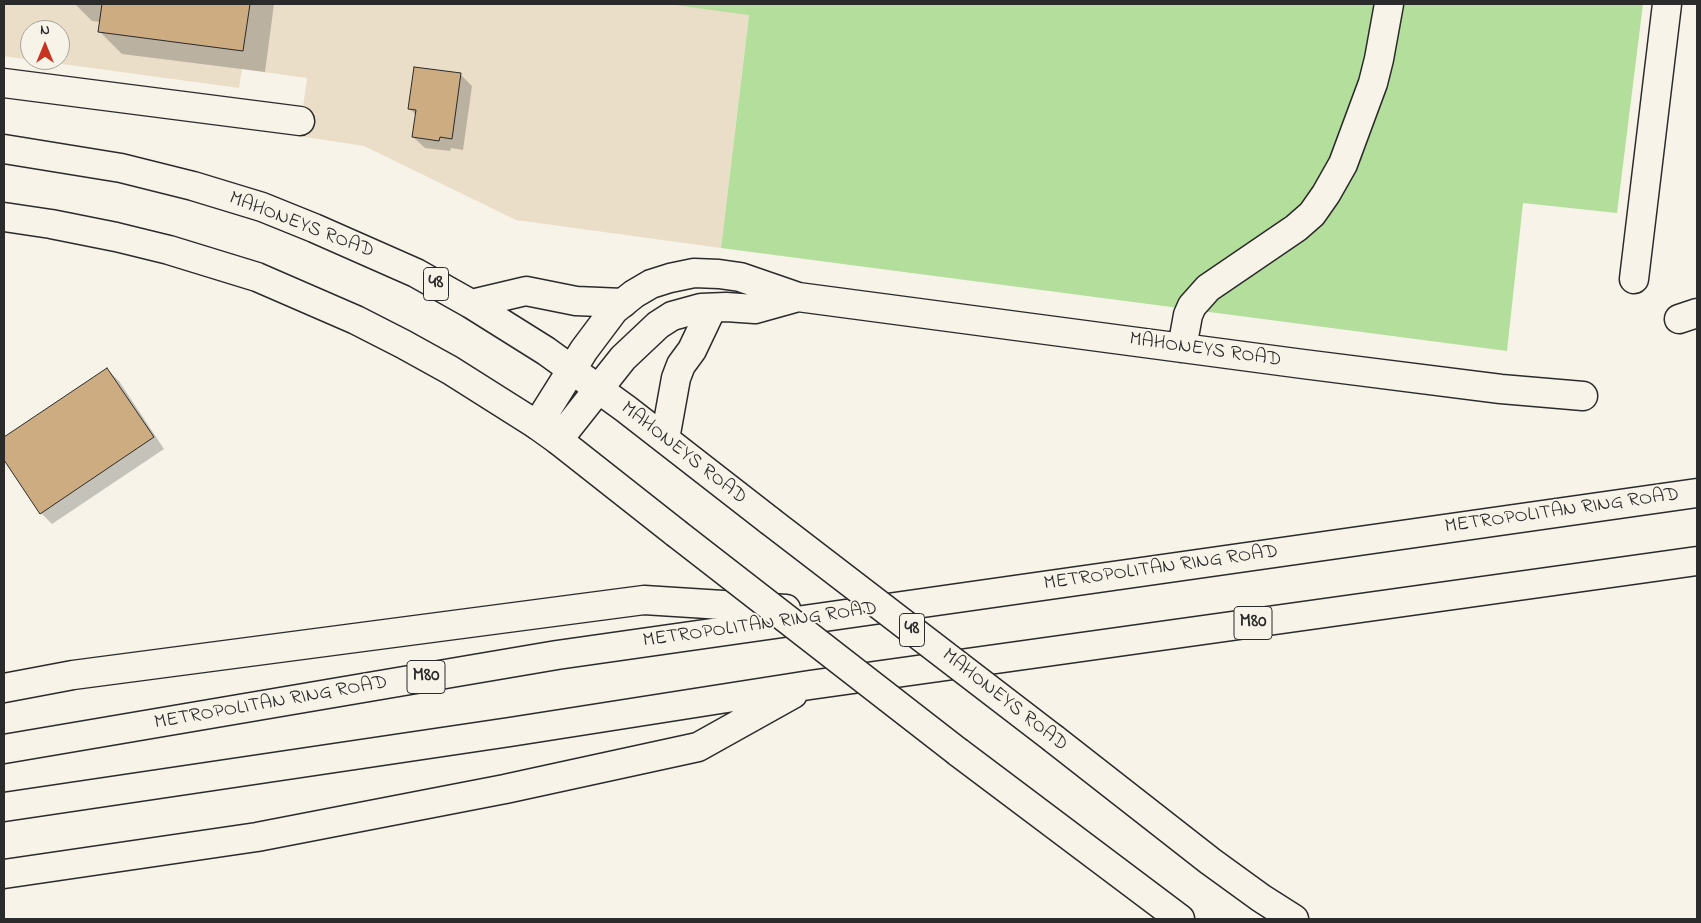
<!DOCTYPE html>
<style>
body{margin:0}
#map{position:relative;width:1701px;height:923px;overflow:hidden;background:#f7f3e8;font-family:"Indie Flower",sans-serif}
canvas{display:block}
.frame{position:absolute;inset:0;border:5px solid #2b2b2b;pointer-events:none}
.north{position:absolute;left:20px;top:20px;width:50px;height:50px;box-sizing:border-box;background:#f7f3e8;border:1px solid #a5a39c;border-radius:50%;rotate:0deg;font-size:14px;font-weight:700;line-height:20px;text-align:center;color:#2b2b2b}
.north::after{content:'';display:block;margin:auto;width:18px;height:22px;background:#c8321e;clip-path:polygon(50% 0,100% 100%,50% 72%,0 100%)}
</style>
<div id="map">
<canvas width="1701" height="923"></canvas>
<div class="frame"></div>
<div class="north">N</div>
</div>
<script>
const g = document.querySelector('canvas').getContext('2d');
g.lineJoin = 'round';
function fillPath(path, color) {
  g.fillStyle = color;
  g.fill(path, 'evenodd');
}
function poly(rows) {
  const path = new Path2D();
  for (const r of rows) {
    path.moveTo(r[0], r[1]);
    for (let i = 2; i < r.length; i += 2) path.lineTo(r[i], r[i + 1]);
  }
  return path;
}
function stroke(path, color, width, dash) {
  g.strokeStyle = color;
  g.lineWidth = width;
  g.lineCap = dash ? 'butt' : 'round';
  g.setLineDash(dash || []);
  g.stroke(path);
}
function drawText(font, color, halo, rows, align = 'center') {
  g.font = font + ' "Indie Flower",sans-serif';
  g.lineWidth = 4;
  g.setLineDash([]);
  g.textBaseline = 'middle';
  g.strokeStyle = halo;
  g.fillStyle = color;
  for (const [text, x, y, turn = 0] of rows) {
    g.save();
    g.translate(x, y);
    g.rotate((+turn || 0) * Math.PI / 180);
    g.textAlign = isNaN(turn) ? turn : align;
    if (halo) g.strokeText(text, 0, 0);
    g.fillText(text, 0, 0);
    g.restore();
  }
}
fillPath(poly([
 [4,4,667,4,749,14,721,248,516,220,364,146,299,136,307,78,242,69,239,88,33,60,60,60,60,30,30,30,30,60,4,56]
]), '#eadec9');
fillPath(poly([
 [667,4,1643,4,1617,213,1523,203,1507,351,721,248,749,15]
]), '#b3de9c');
fillPath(poly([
 [75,4,274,4,265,72,122,54,100,32,101,22,92,21],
 [461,75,472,86,463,150,451,148,450,151,425,148,413,137,416,115,410,109],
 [107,369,119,381,164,449,52,524,41,513,4,457,4,439]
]), '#0003');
const building = poly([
 [102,4,250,4,243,51,98,32,102,4],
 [414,67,461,73,452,139,440,137,439,141,412,137,416,110,408,109,414,67],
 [107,368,154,437,40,514,4,460,4,437,107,368]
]);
fillPath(building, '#ccac80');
stroke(building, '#2b2b2b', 1);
const minor = poly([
 [4,83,300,121],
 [1634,279,1667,4],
 [1679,319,1697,313],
 [1182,348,1188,315,1192,306,1208,288,1296,228,1312,214,1326,194,1343,164,1373,83,1379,59,1389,4],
 [537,425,584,350,614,310,634,294,651,284,670,278,694,273,719,274,740,277,798,297,1303,364,1501,389,1583,396],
 [558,440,623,358,658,325,672,316,701,308,726,307,755,309,798,297]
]);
const major = poly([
 [4,149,121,168,193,186,262,207,314,228,416,273,471,304,546,351,626,409,770,521],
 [4,217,51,224,116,237,169,250,257,277,356,320,403,344,450,370,537,425,558,440,676,533],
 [471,304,526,291,576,301,623,303],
 [665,439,676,378,681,365,692,350,712,308],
 [1054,739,1210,861,1261,898,1294,919],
 [958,752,1180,919]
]);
const highway = poly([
 [4,688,73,675,644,600,786,609],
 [4,749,557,655,1697,493],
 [4,807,510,732,810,685,1697,561],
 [4,874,257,837,505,789,698,747,793,694]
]);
stroke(minor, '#2b2b2b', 31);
stroke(major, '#2b2b2b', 31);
stroke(highway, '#2b2b2b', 31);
stroke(minor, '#f7f3e8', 28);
stroke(major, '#f7f3e8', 28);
stroke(highway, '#f7f3e8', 28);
const majorBridge = poly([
 [770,521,1054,739],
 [676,533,958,752]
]);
stroke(majorBridge, '#2b2b2b', 31, []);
stroke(majorBridge, '#f7f3e8', 28);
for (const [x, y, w] of [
 [436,284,25],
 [1253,623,38],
 [912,630,25],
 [426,677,38]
]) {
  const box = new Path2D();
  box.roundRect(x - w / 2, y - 16.5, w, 33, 4);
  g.fillStyle = '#f7f3e8';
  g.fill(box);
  stroke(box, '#2b2b2b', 1);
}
drawText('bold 19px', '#2b2b2b', null, [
 ["48",436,284],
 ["M80",1253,623],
 ["48",912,630],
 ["M80",426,677]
]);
drawText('20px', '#2b2b2b', '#f7f3e8', [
 ["MAHONEYS ROAD",301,226,21],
 ["MAHONEYS ROAD",1205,351,8],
 ["MAHONEYS ROAD",683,454,38],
 ["METROPOLITAN RING ROAD",1562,512,-8],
 ["METROPOLITAN RING ROAD",1161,569,-8],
 ["METROPOLITAN RING ROAD",760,626,-8],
 ["MAHONEYS ROAD",1004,701,38],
 ["METROPOLITAN RING ROAD",271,704,-10]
]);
</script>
